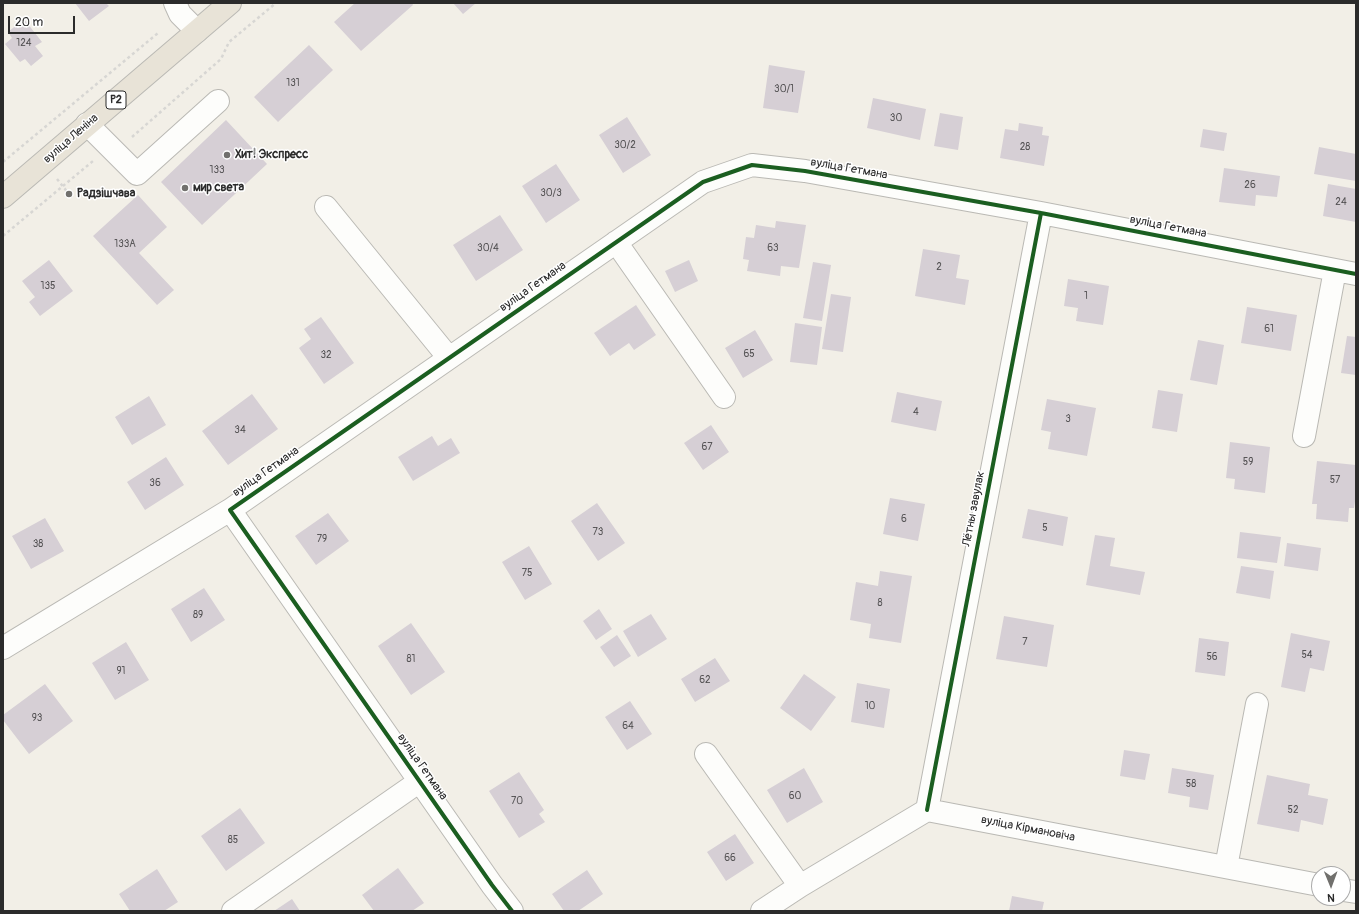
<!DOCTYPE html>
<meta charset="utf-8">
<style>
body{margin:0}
#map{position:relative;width:1359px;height:914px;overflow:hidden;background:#f2efe7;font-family:Pangolin,sans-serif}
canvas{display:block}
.frame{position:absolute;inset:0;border:4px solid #2b2b2b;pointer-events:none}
.north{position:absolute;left:1311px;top:866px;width:40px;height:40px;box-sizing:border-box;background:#fff;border:1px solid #aaa;border-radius:50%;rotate:179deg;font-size:11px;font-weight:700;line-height:16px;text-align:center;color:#2b2b2b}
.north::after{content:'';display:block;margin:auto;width:14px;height:18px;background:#71706d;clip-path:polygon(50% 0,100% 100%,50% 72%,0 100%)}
.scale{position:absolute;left:8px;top:16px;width:67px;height:18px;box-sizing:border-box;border:2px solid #2b2b2b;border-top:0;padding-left:5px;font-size:12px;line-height:14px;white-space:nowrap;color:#2b2b2b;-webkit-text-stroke:3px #fff;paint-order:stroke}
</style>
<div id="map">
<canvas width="1359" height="914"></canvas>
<div class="frame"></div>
<div class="north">N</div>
<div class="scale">20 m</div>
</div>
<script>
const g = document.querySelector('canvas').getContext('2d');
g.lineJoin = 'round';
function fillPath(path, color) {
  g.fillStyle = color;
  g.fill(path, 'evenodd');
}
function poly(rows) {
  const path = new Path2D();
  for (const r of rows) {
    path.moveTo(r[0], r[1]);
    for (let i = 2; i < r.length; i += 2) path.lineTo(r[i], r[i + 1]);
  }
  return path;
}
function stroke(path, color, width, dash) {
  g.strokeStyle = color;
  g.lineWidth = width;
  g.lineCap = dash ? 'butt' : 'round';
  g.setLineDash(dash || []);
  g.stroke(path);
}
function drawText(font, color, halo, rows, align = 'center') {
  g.font = font + ' Pangolin,sans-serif';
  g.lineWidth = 3;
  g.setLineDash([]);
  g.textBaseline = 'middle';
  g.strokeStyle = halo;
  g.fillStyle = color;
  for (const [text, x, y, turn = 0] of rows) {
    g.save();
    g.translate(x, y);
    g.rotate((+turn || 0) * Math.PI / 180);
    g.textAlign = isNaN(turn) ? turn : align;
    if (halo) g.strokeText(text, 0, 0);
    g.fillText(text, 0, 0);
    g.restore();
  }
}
fillPath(poly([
 [75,3,106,3,109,6,89,21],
 [355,3,412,3,413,5,361,51,334,22],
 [453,3,476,3,463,14],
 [24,19,42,42,35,46,43,56,31,66,25,59,20,62,5,44,12,38,8,32],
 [309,45,333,70,278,122,254,97],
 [769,65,805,71,798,113,763,108],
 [873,98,926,109,920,140,867,128],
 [940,113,963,117,958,150,934,146],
 [627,117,651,155,623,173,599,135],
 [226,120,267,164,202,225,161,182],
 [1019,123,1043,127,1042,135,1049,136,1044,166,1000,158,1005,129,1018,131],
 [1203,129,1227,133,1224,151,1200,147],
 [1319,147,1356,154,1356,181,1314,174],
 [556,164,580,200,546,223,522,186],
 [1224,168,1280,176,1277,197,1256,195,1255,206,1219,202],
 [1328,184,1356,189,1356,222,1323,216],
 [138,195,167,227,139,253,174,290,157,305,93,236],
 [500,215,523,250,476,281,453,245],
 [776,221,806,225,799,268,781,266,780,276,747,271,749,260,743,259,746,237,754,238,756,225,775,228],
 [923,249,960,255,956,278,969,280,965,305,915,296],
 [49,260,73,291,40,316,29,302,35,297,22,281],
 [689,260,698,281,675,292,665,271],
 [813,262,831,265,822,321,803,318],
 [1068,279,1109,286,1103,325,1076,321,1078,308,1064,306],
 [831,294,851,297,843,352,822,349],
 [636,305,656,335,634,350,629,343,610,356,594,333],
 [1247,307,1297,315,1291,351,1241,343],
 [321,317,354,363,324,384,299,348,311,339,304,329],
 [795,323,822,327,817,365,790,362],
 [755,330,773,360,743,378,725,348],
 [1347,336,1356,337,1356,375,1341,373],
 [1198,340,1224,345,1217,385,1190,380],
 [1158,390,1183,394,1177,432,1152,428],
 [897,392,942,401,936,431,891,422],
 [252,394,278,429,228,465,202,431],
 [149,396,166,425,132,445,115,417],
 [1047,399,1096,408,1087,456,1048,449,1051,432,1041,430],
 [711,425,729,452,703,470,684,443],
 [432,436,438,446,451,438,460,453,413,481,398,457],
 [1230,442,1270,447,1265,493,1234,489,1235,479,1226,478],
 [166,457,184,485,145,510,127,482],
 [1317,461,1356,465,1356,495,1354,508,1349,508,1348,522,1316,519,1317,504,1312,504],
 [890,498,925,504,918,541,883,534],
 [597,503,625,543,598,561,571,521],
 [1028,509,1068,517,1063,546,1022,538],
 [328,513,349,541,316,565,295,536],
 [45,518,64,551,31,569,12,536],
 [1240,532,1281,537,1277,563,1237,558],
 [1095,535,1115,538,1110,566,1145,572,1140,595,1086,585],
 [1287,543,1321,548,1318,571,1284,566],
 [529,546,552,584,525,600,502,562],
 [1241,566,1274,571,1270,599,1236,593],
 [880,571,912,576,901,643,869,638,871,624,850,620,856,582,878,586],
 [204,588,225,620,191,642,171,609],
 [599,609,612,629,596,640,583,621],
 [651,614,667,639,638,657,623,631],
 [1004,616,1054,625,1047,667,996,659],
 [411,623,445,672,411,695,378,646],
 [1291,633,1330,641,1324,671,1310,668,1305,692,1281,687],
 [617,635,631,656,614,667,600,647],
 [1199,638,1229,642,1225,676,1195,672],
 [126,642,149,680,115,700,92,663],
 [715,658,730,681,695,702,681,679],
 [804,674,836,697,811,731,780,708],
 [857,683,890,689,884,728,851,722],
 [45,684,73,721,29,754,3,720,3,715],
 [630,701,652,734,627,750,605,717],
 [1124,750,1150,754,1145,780,1120,776],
 [804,768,823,802,787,823,767,790],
 [1172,768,1214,775,1208,810,1189,807,1190,797,1168,793],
 [519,772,544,810,539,814,545,822,519,838,489,791],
 [1267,775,1310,784,1308,795,1328,799,1323,825,1301,820,1299,832,1257,824],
 [240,808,265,843,226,871,201,836],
 [735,834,754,863,726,881,707,852],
 [398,868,424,903,412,911,374,911,362,895],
 [157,869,178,902,164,911,130,911,119,894],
 [587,870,603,894,578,911,564,911,552,894],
 [1012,896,1044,902,1042,911,1009,911],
 [292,899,300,911,274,911]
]), '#d6cfd5');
const minor = poly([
 [175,3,180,14,197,31],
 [87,124,137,174,218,101],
 [326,207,449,358],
 [616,242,724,397],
 [1304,436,1335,270],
 [3,648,230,510],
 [706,754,800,886],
 [927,810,1041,213],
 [1226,867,1257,704],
 [1343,890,1356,892],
 [233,911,420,781],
 [512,911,492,885,230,510,703,182,752,165,805,171,1041,213,1356,274],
 [762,911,800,886,927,810,1319,885]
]);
const major = poly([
 [3,197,230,3]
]);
stroke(minor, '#bab9b4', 24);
stroke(major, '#bab9b4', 24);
stroke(poly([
 [132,137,221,59,229,42,276,3],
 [3,162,158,33],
 [57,179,69,194],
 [3,236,93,161]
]), '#d7d6d3', 2.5, [3, 3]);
stroke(minor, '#fdfdfb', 22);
stroke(major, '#e8e3d7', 22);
stroke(poly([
 [927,810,1041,213],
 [512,911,492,885,230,510,703,182,752,165,805,171,1041,213,1356,274]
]), '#1b5e20', 4);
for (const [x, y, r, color] of [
 [227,155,4,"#71706d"],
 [185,188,4,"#71706d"],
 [69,194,4,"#71706d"]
]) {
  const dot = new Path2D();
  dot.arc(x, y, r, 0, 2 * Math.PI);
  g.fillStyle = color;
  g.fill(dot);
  stroke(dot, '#fff', 1.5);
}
drawText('10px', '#565456', null, [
 ["124",24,43],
 ["131",293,83],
 ["30/1",784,89],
 ["30",896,118],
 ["30/2",625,145],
 ["28",1025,147],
 ["133",217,170],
 ["26",1250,185],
 ["30/3",551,193],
 ["24",1341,202],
 ["133А",125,244],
 ["30/4",488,248],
 ["63",773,248],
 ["2",939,267],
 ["135",48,286],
 ["1",1086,296],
 ["61",1269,329],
 ["65",749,354],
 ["32",326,355],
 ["4",916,412],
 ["3",1068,419],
 ["34",240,430],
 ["67",707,447],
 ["59",1248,462],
 ["57",1335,480],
 ["36",155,483],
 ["6",904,519],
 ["5",1045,528],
 ["73",598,532],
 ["79",322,539],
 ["38",38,544],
 ["75",527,573],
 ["8",880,603],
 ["89",198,615],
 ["7",1025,642],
 ["54",1307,655],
 ["56",1212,657],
 ["81",411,659],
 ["91",121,671],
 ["62",705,680],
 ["10",870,706],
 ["93",37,718],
 ["64",628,726],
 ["58",1191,784],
 ["60",795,796],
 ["70",517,801],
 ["52",1293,810],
 ["85",233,840],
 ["66",730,858]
]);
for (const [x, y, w] of [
 [116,100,20]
]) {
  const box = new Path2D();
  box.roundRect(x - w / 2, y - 9, w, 18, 3);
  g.fillStyle = '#fff';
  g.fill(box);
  stroke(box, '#2b2b2b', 1);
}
drawText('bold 11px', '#2b2b2b', null, [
 ["Р2",116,100]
]);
drawText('12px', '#2b2b2b', '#fff', [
 ["вуліца Леніна",71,139,-41],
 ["вуліца Гетмана",849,169,10],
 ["вуліца Гетмана",1168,227,11],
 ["вуліца Гетмана",533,287,-35],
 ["вуліца Гетмана",266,472,-35],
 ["Лётны завулак",974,509,-79],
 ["вуліца Гетмана",422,767,55],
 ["вуліца Кірмановіча",1028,829,11]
]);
drawText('bold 12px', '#2b2b2b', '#fff', [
 ["Хит! Экспресс",235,155],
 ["мир света",193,188],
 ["Радзішчава",77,194]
], 'left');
</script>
